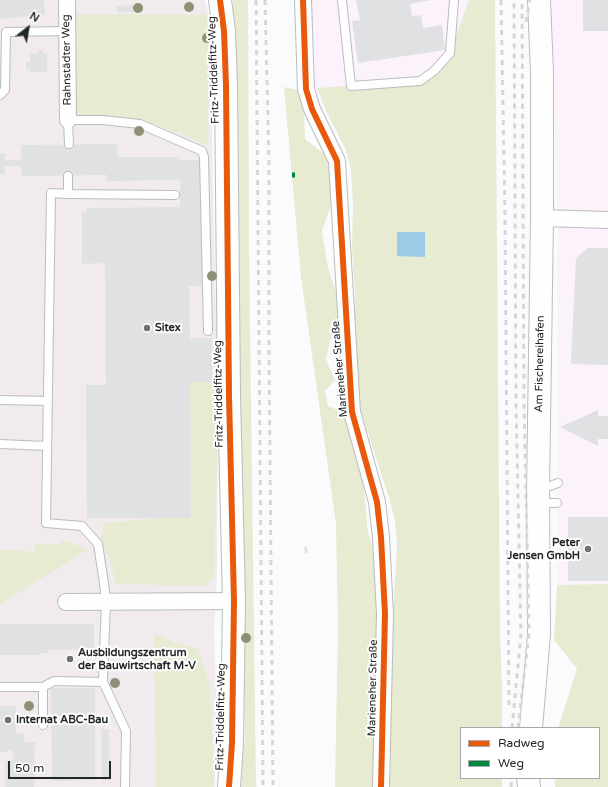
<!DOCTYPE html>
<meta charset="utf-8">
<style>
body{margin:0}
#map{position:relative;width:608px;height:787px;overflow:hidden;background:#f9fbfd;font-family:"Varela Round",sans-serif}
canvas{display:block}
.legend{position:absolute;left:460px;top:727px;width:140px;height:52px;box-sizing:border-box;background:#fff;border:1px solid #a7a8a8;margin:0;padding:5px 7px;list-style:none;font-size:12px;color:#232526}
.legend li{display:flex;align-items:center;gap:8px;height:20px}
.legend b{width:20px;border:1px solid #a7a8a8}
.north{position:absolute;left:8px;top:8px;width:40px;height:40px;-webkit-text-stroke:3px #fff;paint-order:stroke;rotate:31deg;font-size:11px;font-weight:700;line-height:16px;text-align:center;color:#232526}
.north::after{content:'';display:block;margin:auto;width:14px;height:18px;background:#232526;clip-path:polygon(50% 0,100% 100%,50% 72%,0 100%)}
.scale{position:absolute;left:8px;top:761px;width:103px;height:18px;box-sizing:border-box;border:2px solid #232526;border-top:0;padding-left:5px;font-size:12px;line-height:14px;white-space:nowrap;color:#232526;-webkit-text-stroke:3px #fff;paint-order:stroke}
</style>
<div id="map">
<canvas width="608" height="787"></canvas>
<ul class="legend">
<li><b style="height:5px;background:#e8590c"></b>Radweg</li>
<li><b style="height:5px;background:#00873e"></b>Weg</li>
</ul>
<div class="north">N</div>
<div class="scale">50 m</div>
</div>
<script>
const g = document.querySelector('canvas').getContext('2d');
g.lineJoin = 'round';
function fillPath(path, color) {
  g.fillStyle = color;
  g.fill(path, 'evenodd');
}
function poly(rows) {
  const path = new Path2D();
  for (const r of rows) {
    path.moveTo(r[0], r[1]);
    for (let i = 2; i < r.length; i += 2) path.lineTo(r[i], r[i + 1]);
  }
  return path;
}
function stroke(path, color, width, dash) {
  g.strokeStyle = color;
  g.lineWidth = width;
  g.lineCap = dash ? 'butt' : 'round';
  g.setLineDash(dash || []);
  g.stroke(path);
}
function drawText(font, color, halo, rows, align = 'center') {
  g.font = font + ' "Varela Round",sans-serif';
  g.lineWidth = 4;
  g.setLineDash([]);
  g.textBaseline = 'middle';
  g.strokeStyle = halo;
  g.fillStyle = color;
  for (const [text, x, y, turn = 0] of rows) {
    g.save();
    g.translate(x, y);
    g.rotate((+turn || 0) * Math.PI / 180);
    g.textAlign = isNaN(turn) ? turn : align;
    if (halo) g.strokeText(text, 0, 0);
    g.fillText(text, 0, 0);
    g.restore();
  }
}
fillPath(poly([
 [0,0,205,0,209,17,218,396,217,574,214,634,216,689,215,787,0,787]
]), '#f2ebed');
fillPath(poly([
 [303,0,470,0,450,53,420,81,306,89],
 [552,0,608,0,608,584,557,585,557,219]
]), '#fbf2fb');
fillPath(poly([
 [233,0,248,0,249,249,256,787,237,787,245,741],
 [469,0,495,0,500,631,502,688,502,728,461,728,461,778,502,778,502,787,389,787,391,618,393,614,397,544,395,521,391,504,361,412,355,359,355,295,352,248,353,204,351,169,346,150,326,111,317,88,420,81,450,53],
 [76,14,208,15,208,145,146,121,75,116],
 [284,87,303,91,305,139,328,157,333,199,322,231,328,268,341,306,342,321,330,341,326,360,335,380,325,391,328,406,345,413,364,489,368,532,375,555,379,612,373,787,335,787,338,629,336,524,301,277],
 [190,382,212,382,219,388,214,577,205,586,116,584,109,558,101,540,104,523,150,519,191,517],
 [63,541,88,549,0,604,0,549,34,552,36,544,56,545],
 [608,584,608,787,555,787,555,778,599,778,599,728,558,728,577,669,554,640,557,585],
 [154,633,175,643,198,649,210,686,214,781,213,787,156,787]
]), '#e6ebd2');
fillPath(poly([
 [397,232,425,232,425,257,397,256]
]), '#9bcbe5');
fillPath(poly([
 [0,0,44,0,45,15,0,19],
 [356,0,431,0,410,4,412,16,421,15,423,28,442,25,445,50,358,63,352,21,360,20],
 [583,0,608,0,608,31,583,31],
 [135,5,135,12,117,12,117,6],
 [38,50,43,50,43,54,47,53,47,72,30,72,30,69,26,69,26,62,30,62,30,54,39,53],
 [117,144,117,157,180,157,180,160,200,160,204,286,189,286,190,338,212,338,212,382,190,382,191,518,87,518,86,385,106,385,105,263,82,264,82,213,87,212,87,208,180,207,180,180,107,181,107,175,22,176,21,166,5,166,5,174,0,174,0,153,5,153,5,160,21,160,21,145],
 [588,248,608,248,608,365,571,364,576,258],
 [598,410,598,416,608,416,608,439,598,439,598,446,560,427],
 [568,517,608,517,608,581,568,581],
 [304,547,307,547,308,553,305,553],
 [0,624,94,624,94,649,48,650,49,653,40,653,40,655,0,655],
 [51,688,95,688,95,780,52,781],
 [0,706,16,706,16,734,24,733,24,742,35,742,34,787,5,787,5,761,13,761,13,750,8,750,7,752,0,752],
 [101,729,109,729,109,780,102,780]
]), '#e0e1e2');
const lane = poly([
 [342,0,351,86,420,81,434,71,450,53,454,0],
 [0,95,5,90,6,32,67,31],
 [69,144,68,120,102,120,140,124,202,151,204,157,208,331],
 [68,176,68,194,51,193,46,523,82,526,98,544,104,583,106,601,103,682,126,731,125,787],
 [68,194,175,195],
 [0,400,48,401],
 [0,444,47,446],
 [539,490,558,483],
 [539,503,557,503],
 [0,687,43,687,54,681,103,682],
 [43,687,43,725]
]);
const street = poly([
 [67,0,68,120],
 [303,0,306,89,312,109,337,161,352,412,377,502,381,537,385,614,381,787],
 [542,218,608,220],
 [66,602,234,601]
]);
const secondary = poly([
 [220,0,224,31,226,85,229,396,234,601,232,743,229,787],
 [531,728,539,634,538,490,542,218,542,72,539,0],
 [528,778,529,787]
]);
stroke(lane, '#babcbe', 10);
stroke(street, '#babcbe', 18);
stroke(secondary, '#babcbe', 24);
stroke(lane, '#fefeff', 8);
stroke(street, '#fefeff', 16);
stroke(secondary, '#fefeff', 22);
stroke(poly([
 [256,0,263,787],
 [265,0,269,161,269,352,273,787],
 [501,0,505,214,509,708],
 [526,22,530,0],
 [512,728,521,635,516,403,514,0],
 [518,728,529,633,524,403,522,0],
 [511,787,512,778]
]), '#d6d6d7', 3, [5, 5]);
stroke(poly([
 [292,175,295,175]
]), '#00873e', 5, [10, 5]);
stroke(poly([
 [220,0,224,31,226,85,229,396,234,601,232,743,229,787],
 [303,0,306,89,312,109,337,161,352,412,377,502,381,537,385,614,381,787]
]), '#e8590c', 6);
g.fillStyle = '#8e9176';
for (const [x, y] of [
 [189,7],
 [138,8],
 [207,38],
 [139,131],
 [212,276],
 [246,638],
 [115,683],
 [29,706]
]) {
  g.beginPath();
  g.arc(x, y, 5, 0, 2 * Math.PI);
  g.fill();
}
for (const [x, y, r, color] of [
 [147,328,4,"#6e7071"],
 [588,549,4,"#6e7071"],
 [70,659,4,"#6e7071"],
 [8,720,4,"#6e7071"]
]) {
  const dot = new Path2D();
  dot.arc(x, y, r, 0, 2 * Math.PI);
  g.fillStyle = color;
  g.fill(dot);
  stroke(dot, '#fff', 1.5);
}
drawText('11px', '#232526', '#fff', [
 ["Rahnstädter Weg",67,60,-91],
 ["Fritz-Triddelfitz-Weg",214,70,-92],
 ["Am Fischereihafen",540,364,-89],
 ["Marieneher Straße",340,369,-95],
 ["Fritz-Triddelfitz-Weg",219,394,-91],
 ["Marieneher Straße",373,688,-89],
 ["Fritz-Triddelfitz-Weg",221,717,-89]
]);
drawText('bold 11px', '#232526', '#fff', [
 ["Sitex",155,328],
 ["Peter",580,543,"right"],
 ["Jensen GmbH",580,556,"right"],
 ["Ausbildungszentrum",78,653],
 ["der Bauwirtschaft M-V",78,666],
 ["Internat ABC-Bau",16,720]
], 'left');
</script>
